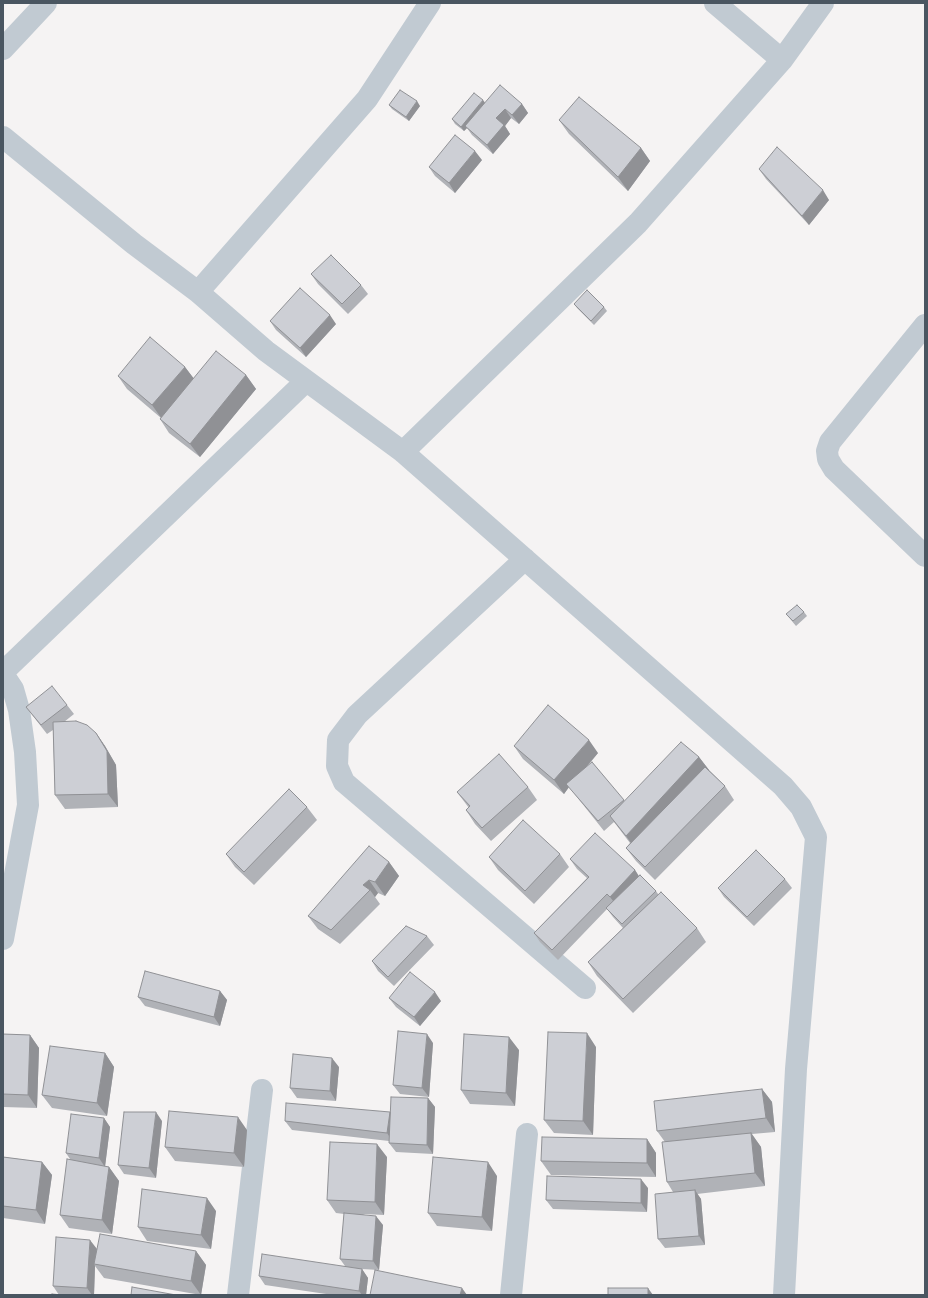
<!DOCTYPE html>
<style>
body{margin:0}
#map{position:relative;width:928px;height:1298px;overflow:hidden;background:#f5f3f3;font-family:"IBM Plex Sans",sans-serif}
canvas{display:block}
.frame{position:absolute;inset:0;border:4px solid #4a5661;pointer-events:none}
</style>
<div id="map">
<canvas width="928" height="1298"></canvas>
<div class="frame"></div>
</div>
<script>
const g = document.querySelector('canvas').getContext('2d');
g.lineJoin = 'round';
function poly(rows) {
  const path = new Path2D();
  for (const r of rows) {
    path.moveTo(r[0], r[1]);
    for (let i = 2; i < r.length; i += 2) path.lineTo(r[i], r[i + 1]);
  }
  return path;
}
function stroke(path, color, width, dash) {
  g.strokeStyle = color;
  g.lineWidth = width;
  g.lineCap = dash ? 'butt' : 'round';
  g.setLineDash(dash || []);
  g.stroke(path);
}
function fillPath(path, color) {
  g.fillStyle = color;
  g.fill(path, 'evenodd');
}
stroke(poly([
 [715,3,782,60],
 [3,49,46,3],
 [3,137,134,244,198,292,266,351,403,452,783,786,801,807,816,837,796,1069,784,1295],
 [198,292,367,99,430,3],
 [925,325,830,442,827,451,828,459,834,469,925,556],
 [403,452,638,223,782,60,823,3],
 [525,559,357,715,338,740,337,766,344,782,585,988],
 [3,672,305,382],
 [3,674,13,689,19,710,25,752,28,805,3,939],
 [238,1295,262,1090],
 [511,1295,527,1134]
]), '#c1cad2', 22);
fillPath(poly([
 [485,103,522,104,528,113,519,124,511,118,505,126,510,134,493,154,472,135,467,128,464,131,455,124,452,119],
 [389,105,420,106,409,121,392,109],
 [559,120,641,148,650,161,628,191,569,134],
 [482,160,455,193,435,176,429,167],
 [759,169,829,200,809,225,766,179],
 [311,274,361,285,368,294,348,314,318,284],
 [574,304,604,307,607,311,594,325,577,308],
 [270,321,336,324,306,357,276,330],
 [185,367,193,378,246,375,256,389,200,457,169,433,160,419,161,418,127,389,118,376],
 [804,612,807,616,796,626,786,614],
 [67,705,74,714,64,722,96,733,105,746,116,765,118,807,65,809,55,795,53,730,47,734,26,707],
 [514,746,598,753,586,768,592,762,624,801,699,757,709,770,725,786,734,800,655,880,636,861,626,848,630,843,614,822,604,831,569,787,564,794,523,759],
 [528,787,537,800,491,841,475,824,466,810,469,808,457,792],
 [307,807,317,820,254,885,235,867,226,854],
 [560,854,569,867,534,904,498,870,489,857],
 [570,859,635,870,639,876,656,891,658,894,697,928,706,942,633,1013,597,976,588,962,623,928,613,917,607,909,558,960,540,942,534,933,587,878,577,869],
 [389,862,399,876,385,896,378,893,375,897,380,904,340,944,318,929,308,916],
 [785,879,792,888,754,926,724,897,718,888],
 [427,936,434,945,394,986,378,971,372,961],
 [220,991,227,1000,220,1026,145,1006,138,997],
 [389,998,441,1001,420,1026,396,1007],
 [3,1034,30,1035,39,1048,37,1108,3,1107],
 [433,1043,429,1097,400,1094,393,1085],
 [596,1047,593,1135,554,1133,544,1120],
 [519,1050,515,1106,470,1104,461,1090],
 [105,1053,114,1067,107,1116,52,1108,42,1095],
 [339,1067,336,1101,297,1098,290,1088],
 [762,1089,772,1102,775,1132,752,1134,761,1147,765,1186,697,1194,701,1199,705,1245,665,1248,658,1239,673,1192,667,1182,665,1142,657,1131],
 [428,1098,435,1107,433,1154,396,1152,389,1143,389,1141,292,1130,285,1121,390,1112],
 [104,1118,110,1127,105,1166,109,1167,119,1181,112,1234,69,1228,60,1215,70,1159,66,1153],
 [162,1121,156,1178,124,1174,118,1165],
 [247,1130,244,1167,175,1161,165,1147],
 [647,1139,656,1153,656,1177,551,1175,541,1161],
 [3,1157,42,1162,52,1175,45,1224,3,1218],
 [387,1157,384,1215,363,1214,383,1225,379,1270,362,1269,368,1278,366,1295,333,1295,265,1285,259,1276,345,1266,340,1259,344,1214,336,1213,327,1200],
 [497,1176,492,1231,437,1226,428,1213],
 [648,1188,647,1212,553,1209,546,1200],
 [216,1211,211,1249,147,1241,138,1227],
 [97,1249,96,1256,196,1251,206,1265,201,1295,104,1278,95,1266,94,1295,52,1295,59,1295,53,1286]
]), '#b0b2b7');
fillPath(poly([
 [483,100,486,104,465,126,467,128,464,131,461,127],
 [417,101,420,106,409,121,406,117],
 [522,104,528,113,519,124,512,115],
 [505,109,511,118,505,126,510,134,493,154,487,145,496,118],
 [641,148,650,161,628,191,618,177],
 [475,151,482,160,455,193,449,183],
 [823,190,829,200,809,225,802,216],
 [330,315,336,324,306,357,300,348],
 [185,367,195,380,162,419,152,405],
 [246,375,256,389,200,457,190,444],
 [96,733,105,746,116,765,118,807,108,794],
 [589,740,598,753,569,787,566,784,569,787,564,794,554,780],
 [699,757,709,770,636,850,626,836],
 [389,862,399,876,385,896,375,882],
 [635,870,641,880,617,906,610,897],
 [369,880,378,893,375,897,370,890,363,885],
 [220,991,227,1000,220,1026,214,1017],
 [435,992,441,1001,420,1026,414,1017],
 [587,1033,596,1047,593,1135,583,1121],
 [427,1034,433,1043,429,1097,422,1088],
 [30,1035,39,1048,37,1108,28,1095],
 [509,1037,519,1050,515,1106,506,1093],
 [105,1053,114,1067,107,1116,97,1103],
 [332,1058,339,1067,336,1101,330,1091],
 [762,1089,772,1102,775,1132,766,1118],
 [428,1098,435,1107,433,1154,427,1145],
 [156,1112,162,1121,156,1178,149,1168],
 [390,1112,396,1121,393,1142,387,1133],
 [238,1117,247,1130,244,1167,234,1153],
 [104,1118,110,1127,105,1167,99,1158],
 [751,1133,761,1147,765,1186,755,1173],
 [647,1139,656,1153,656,1177,647,1163],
 [377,1144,387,1157,384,1215,375,1202],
 [42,1162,52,1175,45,1224,36,1210],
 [488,1162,497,1176,492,1231,482,1217],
 [109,1167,119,1181,112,1234,102,1220],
 [641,1179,648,1188,647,1212,641,1203],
 [695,1190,701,1199,705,1245,699,1236],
 [207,1198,216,1211,211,1249,201,1235],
 [376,1216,383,1225,379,1270,373,1261],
 [90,1240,97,1249,96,1264,94,1264,95,1266,94,1295,92,1295,87,1288],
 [196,1251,206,1265,201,1295,191,1281],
 [362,1269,368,1278,366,1295,362,1295,359,1291],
 [462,1288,467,1295,460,1295],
 [648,1288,653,1295,648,1295]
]), '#909195');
const building = poly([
 [500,85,522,104,512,115,505,109,496,118,504,125,487,145,465,126,500,85],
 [400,90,417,101,406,117,389,105,400,90],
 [474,93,483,100,461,127,452,119,474,93],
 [579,97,641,148,618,177,559,120,579,97],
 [455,135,475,151,449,183,429,167,455,135],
 [777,147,823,190,802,216,759,169,777,147],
 [331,255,361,285,342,304,311,274,331,255],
 [300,288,330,315,300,348,270,321,300,288],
 [587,290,604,307,591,321,574,304,587,290],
 [150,337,185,367,152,405,118,376,150,337],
 [216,351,246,375,190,444,160,419,216,351],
 [797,605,804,612,793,621,786,614,797,605],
 [52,686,67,705,41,725,26,707,52,686],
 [548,705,589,740,554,780,514,746,548,705],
 [76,721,87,725,96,733,107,751,108,794,55,795,53,722,76,721],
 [681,742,699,757,626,836,610,816,681,742],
 [499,754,528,787,482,828,466,810,470,806,457,792,499,754],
 [592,762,624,800,598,821,566,784,592,762],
 [705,767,725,786,645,867,626,848,705,767],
 [289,789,307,807,244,872,226,854,289,789],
 [523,820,560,854,525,891,489,857,523,820],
 [595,833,635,870,610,897,607,894,552,950,534,933,589,877,570,859,595,833],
 [369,846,389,862,375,882,369,880,363,885,370,890,331,930,308,916,369,846],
 [756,850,785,879,747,917,718,888,756,850],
 [640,875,656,891,622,924,606,908,640,875],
 [661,892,697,928,623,999,588,962,661,892],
 [406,926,427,936,388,977,372,961,406,926],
 [145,971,220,991,214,1017,138,997,145,971],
 [410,972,435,992,414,1017,389,998,410,972],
 [398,1031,427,1034,422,1088,393,1085,398,1031],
 [548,1032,587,1033,583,1121,544,1120,548,1032],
 [3,1034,30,1035,28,1095,3,1094,3,1034],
 [464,1034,509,1037,506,1093,461,1090,464,1034],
 [50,1046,105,1053,97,1103,42,1095,50,1046],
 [293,1054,332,1058,330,1091,290,1088,293,1054],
 [762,1089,766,1118,657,1131,654,1101,762,1089],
 [391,1097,428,1098,427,1145,389,1143,391,1097],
 [286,1103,390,1112,387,1133,285,1121,286,1103],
 [169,1111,238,1117,234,1153,165,1147,169,1111],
 [124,1112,156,1112,149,1168,118,1165,124,1112],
 [71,1114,104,1118,99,1158,66,1153,71,1114],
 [751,1133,755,1173,667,1182,662,1142,751,1133],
 [542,1137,647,1139,647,1163,541,1161,542,1137],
 [330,1142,377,1144,375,1202,327,1200,330,1142],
 [3,1157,42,1162,36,1210,3,1206,3,1157],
 [433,1157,488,1162,482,1217,428,1213,433,1157],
 [67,1159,109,1167,102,1220,60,1215,67,1159],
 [547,1176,641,1179,641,1203,546,1200,547,1176],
 [142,1189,207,1198,201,1235,138,1227,142,1189],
 [695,1190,699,1236,658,1239,655,1194,695,1190],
 [344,1213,376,1216,373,1261,340,1259,344,1213],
 [100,1234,196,1251,191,1281,94,1264,100,1234],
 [56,1237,90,1240,87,1288,53,1286,56,1237],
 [262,1254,362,1269,359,1291,259,1276,262,1254],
 [375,1270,462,1288,460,1295,370,1295,375,1270],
 [132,1287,176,1295,131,1295,132,1287],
 [608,1288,648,1288,648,1295,608,1295,608,1288],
 [52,1294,62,1295,52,1295,52,1294]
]);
fillPath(building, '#cdcfd5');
stroke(building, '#909195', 1);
</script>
